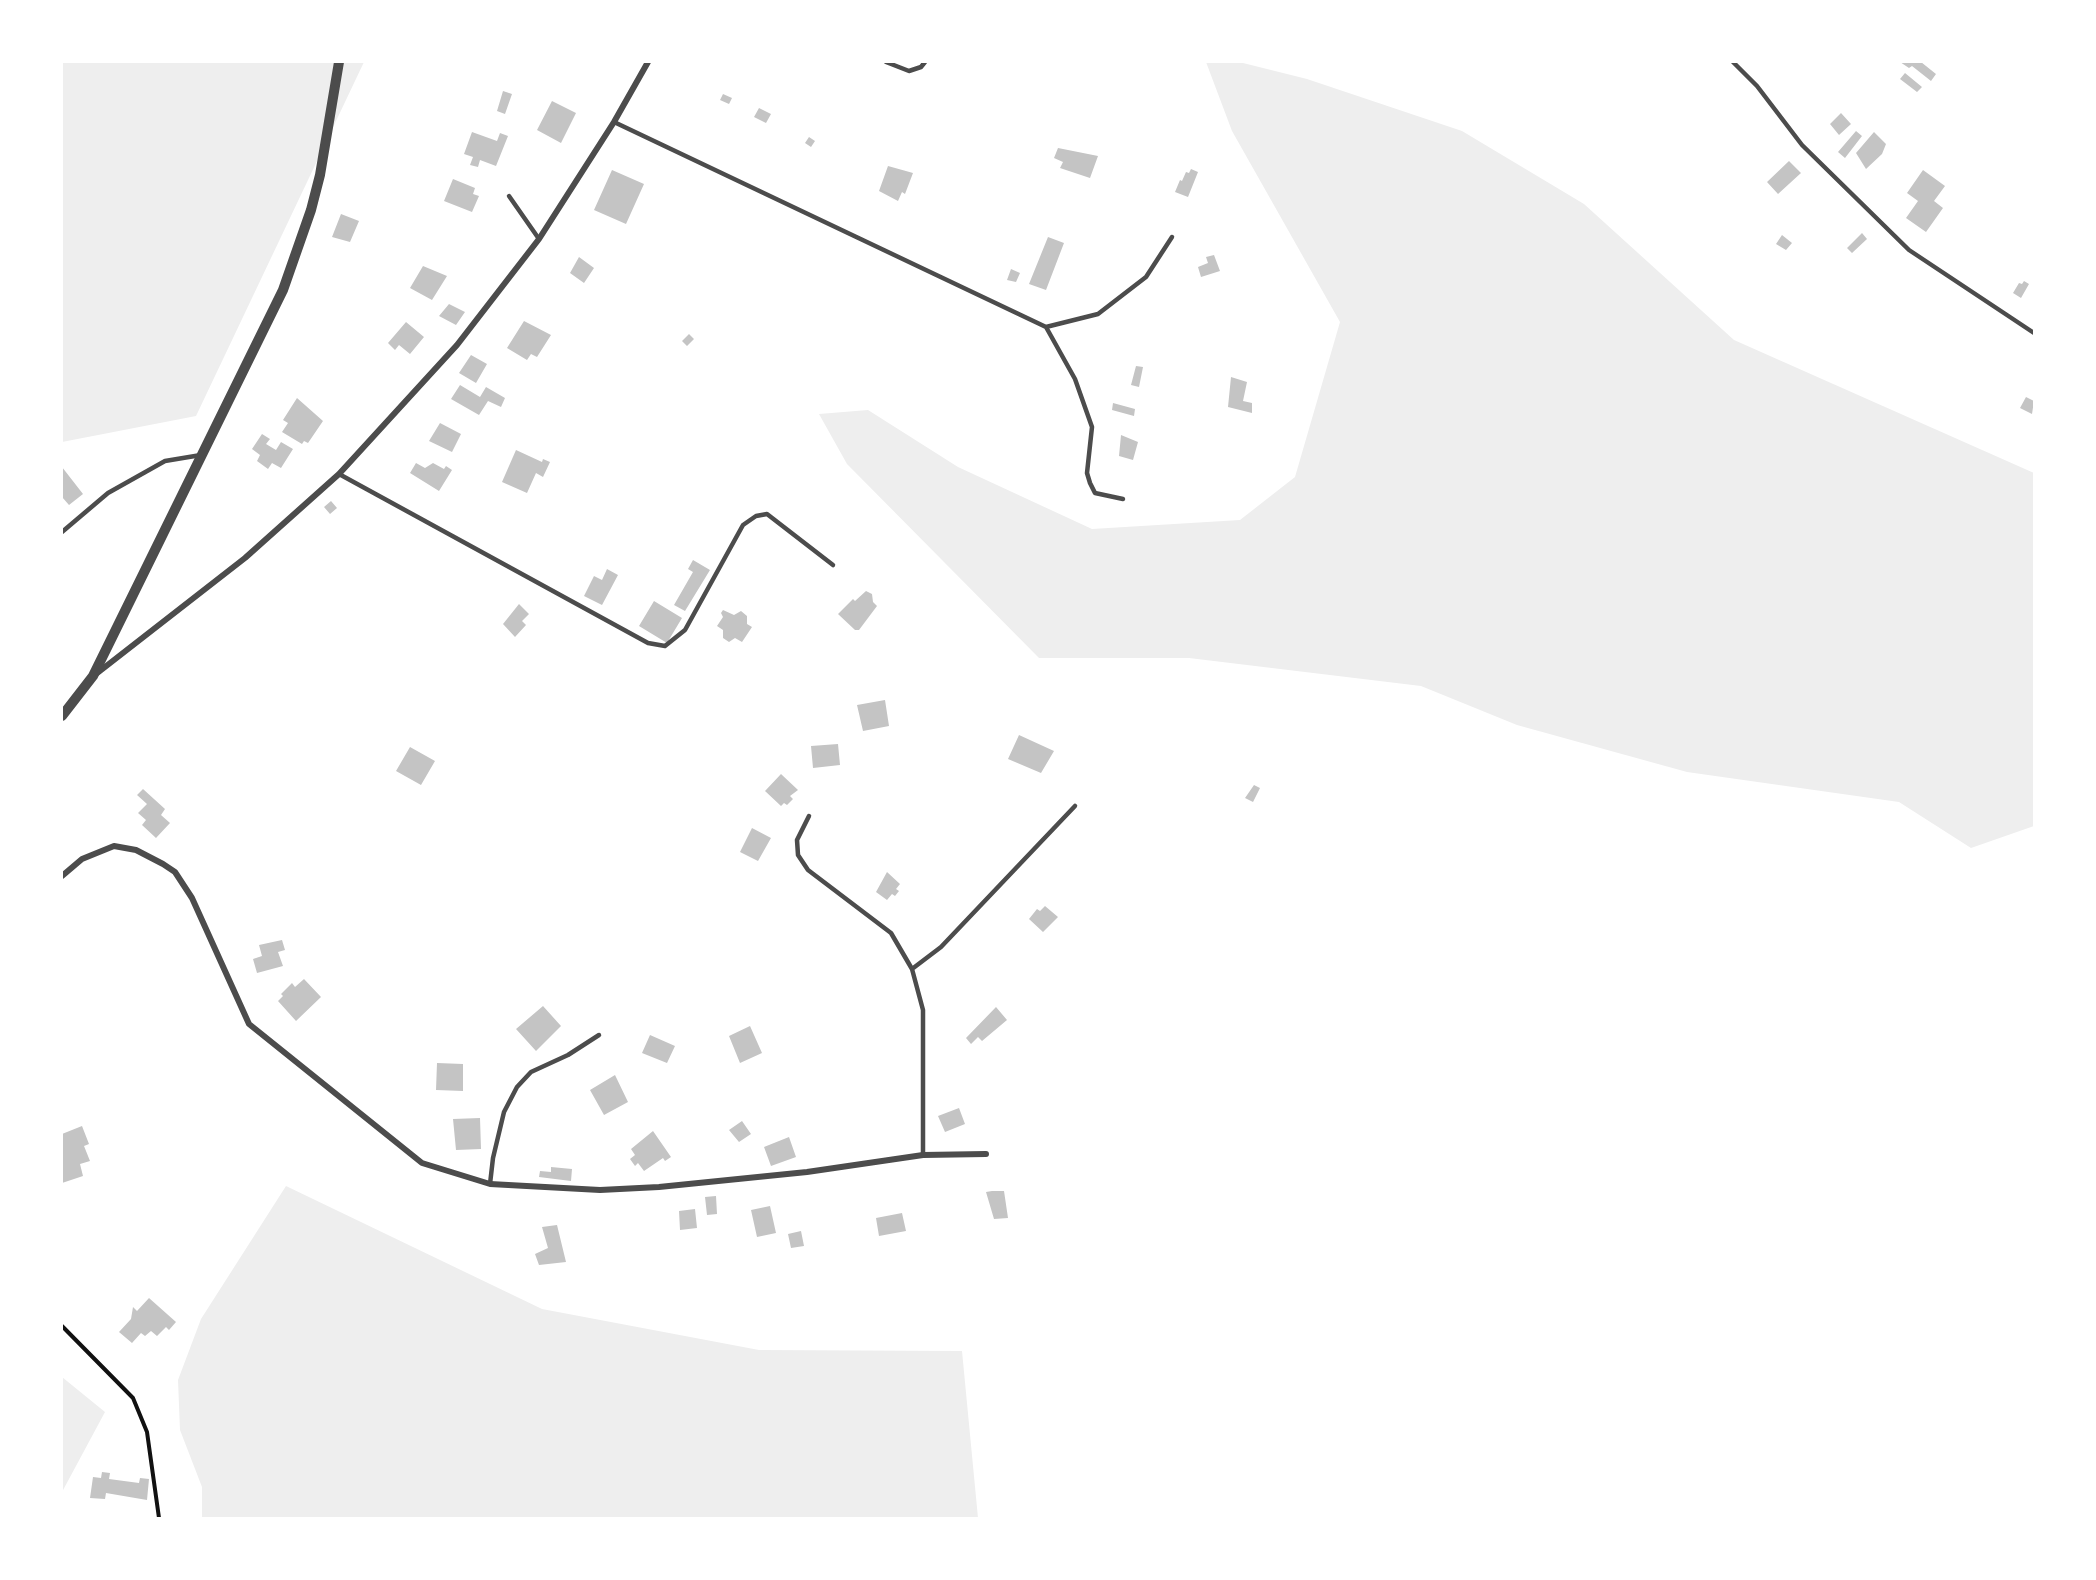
<!DOCTYPE html>
<style>
body{margin:0}
#map{position:relative;width:2096px;height:1580px;overflow:hidden;background:#fff;font-family:Lato,sans-serif}
canvas{display:block}
.frame{position:absolute;inset:0;border:63px solid #fff;pointer-events:none}
</style>
<div id="map">
<canvas width="2096" height="1580"></canvas>
<div class="frame"></div>
</div>
<script>
const g = document.querySelector('canvas').getContext('2d');
g.lineJoin = 'round';
function fillPath(path, color) {
  g.fillStyle = color;
  g.fill(path, 'evenodd');
}
function poly(rows) {
  const path = new Path2D();
  for (const r of rows) {
    path.moveTo(r[0], r[1]);
    for (let i = 2; i < r.length; i += 2) path.lineTo(r[i], r[i + 1]);
  }
  return path;
}
function stroke(path, color, width, dash) {
  g.strokeStyle = color;
  g.lineWidth = width;
  g.lineCap = dash ? 'butt' : 'round';
  g.setLineDash(dash || []);
  g.stroke(path);
}
fillPath(poly([
 [62,62,364,62,196,416,62,442],
 [1206,62,1239,62,1307,79,1462,131,1584,204,1734,340,2034,473,2034,826,1971,848,1899,802,1687,772,1517,725,1421,686,1189,658,1039,658,847,464,819,414,868,410,958,467,1092,529,1240,520,1295,477,1340,322,1232,131],
 [286,1186,542,1309,759,1350,962,1351,978,1518,202,1518,202,1487,180,1430,178,1380,201,1319],
 [62,1377,105,1412,62,1492]
]), '#eee');
fillPath(poly([
 [1900,62,1921,62,1936,74,1931,81,1912,66,1909,68],
 [1905,73,1922,87,1917,92,1900,79],
 [503,91,512,94,505,114,497,111],
 [723,94,732,98,729,104,720,100],
 [552,101,576,113,561,143,537,130],
 [759,108,771,114,766,123,754,117],
 [1841,113,1851,124,1839,135,1830,124],
 [1856,131,1862,136,1845,158,1838,152],
 [472,132,497,141,500,133,508,136,496,166,480,160,478,167,470,165,473,157,464,154],
 [1874,132,1886,144,1882,154,1866,169,1856,153],
 [809,137,815,141,811,147,805,143],
 [1058,148,1098,156,1090,178,1060,168,1063,162,1054,158],
 [1789,161,1801,173,1778,194,1767,182],
 [888,166,913,173,905,194,902,192,898,201,879,191],
 [1191,169,1198,172,1188,197,1175,192,1180,180,1182,181,1186,172,1189,173],
 [612,170,644,184,626,224,594,210],
 [1923,170,1945,186,1934,201,1943,208,1926,232,1906,218,1918,201,1907,193],
 [453,179,475,188,473,194,479,196,472,212,444,201],
 [341,214,359,221,350,242,332,237],
 [1862,233,1867,239,1852,253,1847,248],
 [1782,235,1792,243,1786,250,1776,244],
 [1048,237,1064,243,1046,290,1029,284],
 [1214,255,1220,271,1201,277,1198,267,1208,263,1206,257],
 [579,257,594,268,584,283,570,273],
 [423,266,447,276,432,300,410,288],
 [1011,269,1020,273,1016,282,1007,280],
 [2024,281,2029,284,2021,298,2013,293,2019,283,2022,284],
 [449,304,465,312,456,325,439,316],
 [524,321,551,335,537,357,531,354,527,360,507,348],
 [406,322,424,337,410,354,399,345,395,350,388,343],
 [689,334,694,339,687,346,682,341],
 [471,355,487,364,476,383,459,373],
 [1136,366,1143,367,1139,387,1131,385],
 [1231,377,1247,382,1243,401,1252,403,1252,413,1228,407],
 [460,385,480,397,486,387,505,398,501,407,488,401,479,415,451,399],
 [2026,397,2034,401,2032,414,2020,408],
 [297,398,323,421,308,443,304,441,302,444,282,432,288,423,283,420],
 [1113,403,1135,409,1134,416,1112,410],
 [440,423,461,434,452,452,429,441],
 [262,434,270,439,266,444,276,450,281,442,293,449,281,468,272,463,268,469,257,461,260,455,252,449],
 [1121,435,1138,442,1133,460,1119,456],
 [516,450,542,462,543,459,550,462,543,477,536,473,527,493,502,482],
 [416,463,425,468,433,463,444,469,446,466,452,470,439,491,410,473],
 [62,467,83,494,69,505,62,497],
 [331,501,337,508,330,514,324,507],
 [693,560,710,570,685,611,674,605,693,572,688,569],
 [607,569,618,575,602,605,584,596,594,576,602,580],
 [866,591,872,594,873,602,877,606,859,630,855,630,838,614,853,599,855,601],
 [654,601,682,618,667,643,639,626],
 [519,604,529,614,522,621,526,625,515,637,503,624],
 [723,610,734,615,741,611,747,616,747,624,752,627,742,642,735,638,729,642,723,638,723,630,717,626,723,617,721,613],
 [885,700,889,726,863,731,857,705],
 [1019,735,1054,751,1041,773,1008,759],
 [838,744,840,765,813,768,811,746],
 [410,747,435,761,421,785,396,771],
 [781,774,798,790,790,796,793,799,787,805,784,803,781,806,765,791],
 [1254,785,1260,788,1253,802,1245,798],
 [143,789,165,809,161,815,170,823,156,838,142,825,146,820,138,813,147,804,137,795],
 [752,828,771,838,758,861,740,852],
 [887,872,900,884,896,889,899,891,895,896,892,894,887,900,876,892],
 [1045,906,1058,917,1043,932,1029,919,1037,909,1040,911],
 [282,940,285,950,278,952,283,966,257,973,253,959,262,956,259,945],
 [304,979,321,997,296,1021,278,1001,283,996,281,994,292,983,295,987],
 [543,1006,561,1026,536,1051,516,1029],
 [996,1007,1007,1020,982,1041,978,1037,971,1044,966,1038],
 [750,1026,762,1053,740,1063,729,1036],
 [650,1035,675,1046,667,1063,642,1053],
 [437,1063,463,1064,463,1091,436,1090],
 [615,1075,628,1102,604,1115,590,1090],
 [959,1108,965,1124,945,1132,938,1116],
 [480,1118,481,1149,456,1150,453,1119],
 [742,1121,751,1134,739,1142,729,1130],
 [82,1126,89,1144,84,1146,90,1161,80,1164,83,1176,62,1183,62,1134],
 [653,1131,671,1157,665,1161,663,1158,644,1171,638,1163,635,1166,630,1159,635,1155,631,1149],
 [789,1137,796,1157,771,1166,764,1147],
 [551,1167,572,1169,571,1181,539,1177,540,1171,551,1172],
 [992,1191,1004,1191,1008,1218,994,1219,986,1192],
 [716,1196,717,1214,707,1215,705,1197],
 [770,1206,776,1233,757,1237,751,1210],
 [695,1209,697,1228,680,1230,679,1211],
 [902,1213,906,1231,879,1236,876,1218],
 [557,1225,566,1262,539,1265,535,1254,548,1248,542,1227],
 [801,1231,804,1246,791,1248,788,1234],
 [149,1298,176,1322,169,1330,166,1327,157,1336,151,1331,145,1336,141,1333,132,1343,119,1332,131,1319,133,1307,137,1311],
 [102,1472,110,1473,109,1479,139,1483,140,1478,149,1479,147,1500,106,1493,105,1499,90,1498,93,1477,101,1478]
]), '#c4c4c4');
stroke(poly([
 [62,1326,133,1398,147,1432,159,1518]
]), '#111', 4);
stroke(poly([
 [886,62,909,71,921,67,925,62],
 [1733,62,1757,86,1802,145,1909,250,2034,333],
 [614,122,1046,327],
 [509,196,539,239],
 [1046,327,1075,379,1092,427,1087,473,1090,483,1095,493,1123,499],
 [1046,327,1098,314,1146,277,1172,237],
 [339,474,648,643,665,646,685,630,743,525,756,516,767,514,833,565],
 [62,532,108,493,165,461,201,455],
 [809,816,797,840,798,855,808,870,891,933,912,969,923,1010,923,1155],
 [912,969,941,947,1075,806],
 [490,1184,493,1158,504,1112,517,1087,531,1072,568,1055,599,1035]
]), '#4c4c4c', 4.5);
stroke(poly([
 [96,674,245,558,339,474,457,345,539,239,614,122,648,62],
 [62,876,82,859,114,846,136,850,163,864,175,872,192,898,249,1024,422,1163,490,1184,600,1190,659,1187,807,1172,923,1155,986,1154]
]), '#4c4c4c', 6);
stroke(poly([
 [62,716,93,676,283,290,311,210,320,175,339,62]
]), '#4c4c4c', 10);
</script>
